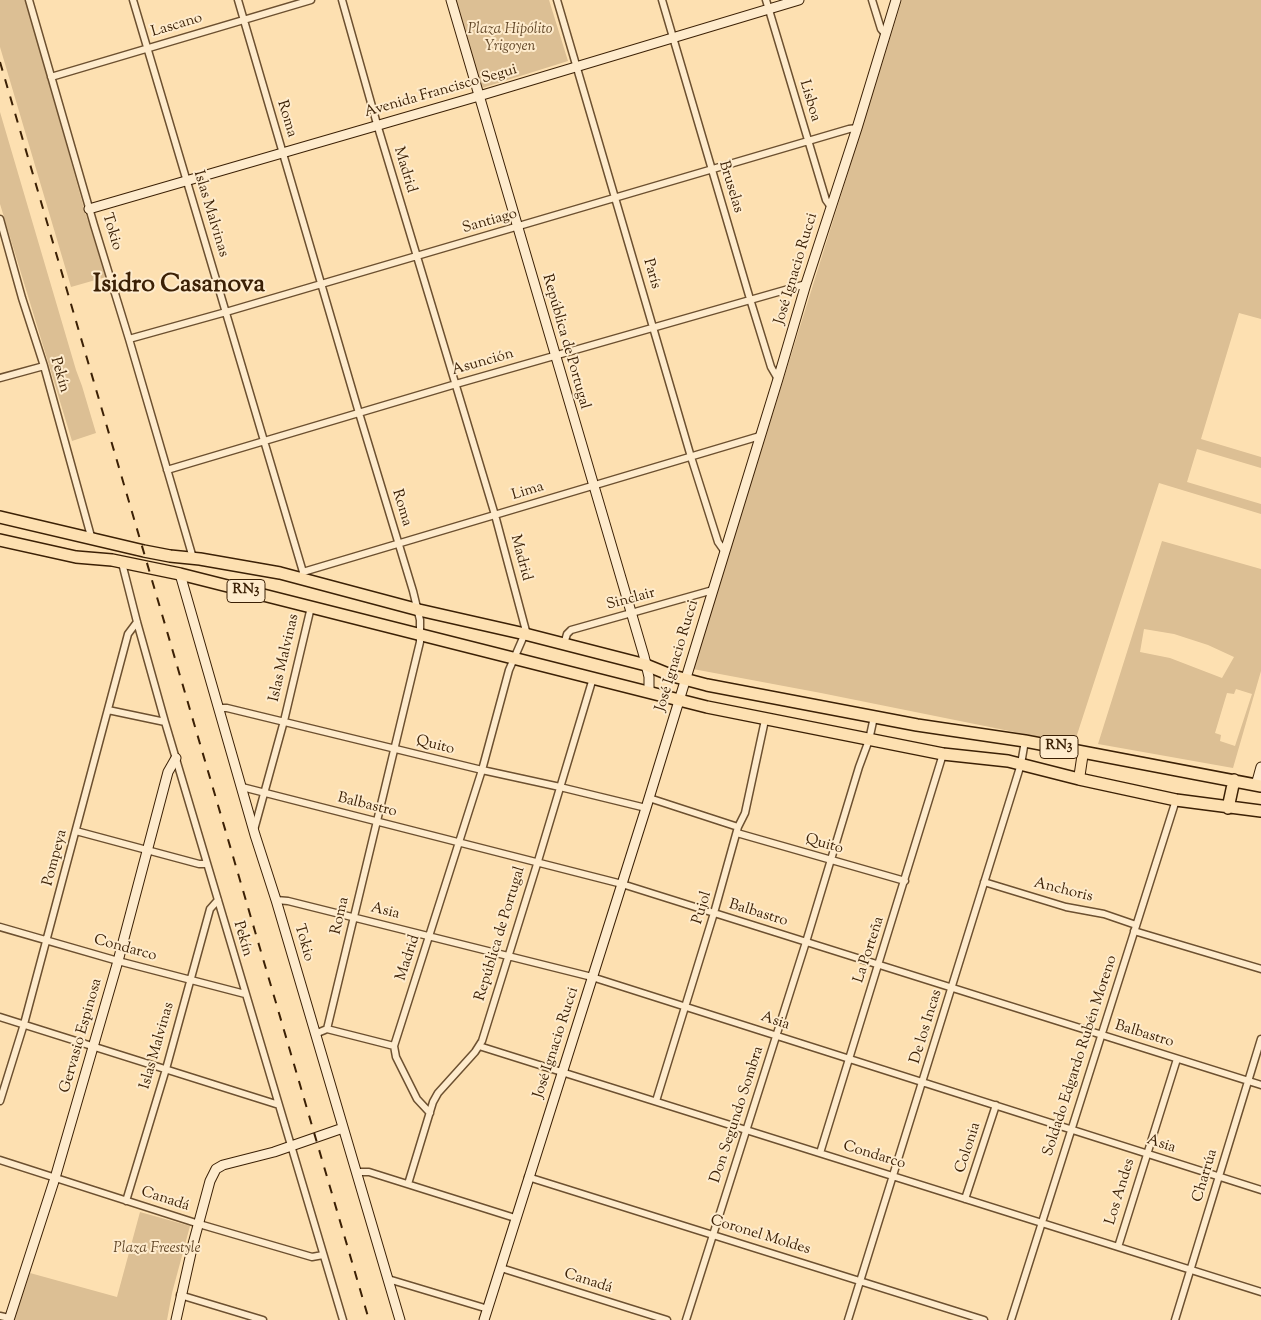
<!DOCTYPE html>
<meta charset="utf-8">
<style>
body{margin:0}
canvas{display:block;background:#fde0b1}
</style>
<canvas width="1261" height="1320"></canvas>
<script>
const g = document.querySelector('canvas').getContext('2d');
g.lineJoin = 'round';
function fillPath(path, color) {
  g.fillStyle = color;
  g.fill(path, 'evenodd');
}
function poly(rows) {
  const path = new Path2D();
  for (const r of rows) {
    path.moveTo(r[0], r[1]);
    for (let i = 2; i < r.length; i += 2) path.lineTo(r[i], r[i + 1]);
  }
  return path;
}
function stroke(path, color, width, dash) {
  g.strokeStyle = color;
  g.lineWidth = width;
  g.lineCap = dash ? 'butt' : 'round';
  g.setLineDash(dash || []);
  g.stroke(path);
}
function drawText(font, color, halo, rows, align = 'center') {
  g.font = font + ' "Sorts Mill Goudy",serif';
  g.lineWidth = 4;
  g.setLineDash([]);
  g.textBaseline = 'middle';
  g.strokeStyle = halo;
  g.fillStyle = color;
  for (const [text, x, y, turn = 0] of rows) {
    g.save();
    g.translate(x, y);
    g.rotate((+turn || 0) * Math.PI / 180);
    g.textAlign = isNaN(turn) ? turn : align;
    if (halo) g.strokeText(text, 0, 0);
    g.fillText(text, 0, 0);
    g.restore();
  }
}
fillPath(poly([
 [0,0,26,0,85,212,106,277,71,287,0,47],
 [455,0,549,0,568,61,482,88],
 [902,0,1261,0,1261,319,1239,313,1201,439,1261,457,1261,468,1197,449,1187,482,1261,504,1261,514,1159,483,1074,744,821,693,693,669],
 [0,112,76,370,82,386,96,433,72,441,0,204],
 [1162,541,1261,569,1261,671,1233,768,1098,744],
 [1144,629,1174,634,1208,645,1234,657,1222,678,1170,658,1140,652],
 [1236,689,1252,694,1235,746,1220,741,1221,735,1215,733,1227,693,1234,694],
 [140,1212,190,1226,172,1293,167,1320,14,1320,30,1273,117,1297]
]), '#dcbf94');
const street = poly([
 [29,0,94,225,129,339,193,558],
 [133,0,303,572,301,579],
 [238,0,359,413,413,591,420,620,420,642,327,1029],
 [342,0,377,124,495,515,526,631,509,670,482,770,394,1046,396,1057,417,1099,430,1113],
 [557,0,691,457,718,542,725,552],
 [662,0,750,299,771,367,778,379],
 [766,0,826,200,831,207],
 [872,0,881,29,885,34],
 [51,77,311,0],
 [0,219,22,298,44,366,92,540],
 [129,339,226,312,849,129,857,128],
 [0,378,44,366],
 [167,470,456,384,806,284],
 [122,563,137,622,165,722,343,1320],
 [303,572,760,436],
 [564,644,567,634,571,630,713,590],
 [218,708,227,708,482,770,560,787,646,808],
 [108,710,165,722],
 [242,787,622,884,1261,1085],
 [649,798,738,827],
 [254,830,284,721,311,607],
 [76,831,199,864,207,864],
 [737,833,905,881],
 [984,882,1066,907,1104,914,1136,925],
 [276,900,288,901,592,977,1261,1190],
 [0,927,118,961,245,994],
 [1134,931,1261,969],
 [0,1017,279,1105],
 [315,1034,327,1029,394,1046],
 [479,1046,1261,1292],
 [0,1101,24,1024,128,634,137,622],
 [656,1101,714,913,738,827,745,813,765,720],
 [820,1153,943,754],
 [0,1160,199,1224,312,1257,323,1255],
 [356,1172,369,1172,515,1218],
 [528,1177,984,1320],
 [408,1184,433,1102,438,1093,475,1052,482,1041,538,861,593,678],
 [965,1199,996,1105],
 [126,1201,166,1069,210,909,218,900],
 [1118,1247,1177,1059],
 [501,1268,667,1320],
 [388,1279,488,1309],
 [180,1295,263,1320],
 [0,1316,9,1318],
 [686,1320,806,942,859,767,869,740,874,717],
 [848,1320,1021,764,1025,741],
 [1011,1320,1176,800],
 [1175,1320,1261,1039]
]);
const secondary = poly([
 [451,0,644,656,649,677,649,692],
 [89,209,479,96,799,0],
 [180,574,255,835,276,900,400,1320],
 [1256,785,1261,767],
 [9,1320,55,1178,118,961,168,772,176,758],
 [176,1320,193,1244,210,1181,216,1169,223,1165,274,1152,343,1128],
 [484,1320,646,808,778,379,806,284,857,128,896,0]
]);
const primary = poly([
 [1079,779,1083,752]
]);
const highway = poly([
 [0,517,144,551,170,556,200,559,280,573,419,610,525,634,646,665,673,676,707,685,917,725,1025,741,1261,786],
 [0,540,76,557,112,560,180,574,707,707,943,754,1008,761,1079,779,1176,800,1261,811],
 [1228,808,1234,780]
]);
stroke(street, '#6c5030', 9);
stroke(secondary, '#3b2005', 11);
stroke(primary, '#3b2005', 12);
stroke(highway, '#3b2005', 14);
stroke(street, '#feebcc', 6);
stroke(secondary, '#feebcc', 9);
stroke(primary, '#fde0b1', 10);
stroke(highway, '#fde0b1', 11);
stroke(poly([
 [0,62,369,1320]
]), '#3b2005', 2, [9, 9]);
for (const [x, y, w] of [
 [246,591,38],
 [1059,747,38]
]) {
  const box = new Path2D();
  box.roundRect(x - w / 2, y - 11.5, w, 23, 4);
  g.fillStyle = '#feebcc';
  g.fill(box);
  stroke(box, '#3b2005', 1);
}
drawText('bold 14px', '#3b2005', null, [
 ["RN3",246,591],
 ["RN3",1059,747]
]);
drawText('15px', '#3b2005', '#feebcc', [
 ["Lascano",177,26,-17],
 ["Avenida Francisco Segui",441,92,-16],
 ["Lisboa",809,101,73],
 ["Roma",286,119,73],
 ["Madrid",404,170,73],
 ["Bruselas",730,187,73],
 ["Islas Malvinas",210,214,73],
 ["Santiago",490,222,-16],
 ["Tokio",111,232,73],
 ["José Ignacio Rucci",797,269,-73],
 ["París",651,274,74],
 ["República de Portugal",565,342,74],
 ["Asunción",483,363,-16],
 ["Pekín",59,375,74],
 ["Lima",528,492,-17],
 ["Roma",401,508,73],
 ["Madrid",520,558,75],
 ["Sinclair",631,600,-15],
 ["José Ignacio Rucci",678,656,-73],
 ["Islas Malvinas",285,658,-77],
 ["Quito",435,746,14],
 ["Balbastro",367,806,14],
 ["Quito",824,845,16],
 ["Pompeya",56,858,-75],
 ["Anchoris",1063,891,14],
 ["Pujol",703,908,-73],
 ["Asia",385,912,14],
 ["Balbastro",758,914,17],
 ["Roma",341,916,-77],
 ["República de Portugal",501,934,-73],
 ["Pekín",242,939,74],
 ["Tokio",303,943,74],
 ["Condarco",125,949,15],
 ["La Porteña",870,950,-72],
 ["Madrid",409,958,-72],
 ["Asia",775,1022,18],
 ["De los Incas",927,1027,-73],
 ["Balbastro",1144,1035,17],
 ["Gervasio Espinosa",82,1036,-74],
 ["José Ignacio Rucci",557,1043,-72],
 ["Islas Malvinas",158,1046,-74],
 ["Soldado Edgardo Rubén Moreno",1081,1056,-72],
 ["Don Segundo Sombra",738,1115,-72],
 ["Asia",1161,1145,18],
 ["Colonia",969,1148,-72],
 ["Condarco",874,1156,17],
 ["Charrúa",1206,1176,-73],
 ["Los Andes",1121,1192,-73],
 ["Canadá",165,1200,18],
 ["Coronel Moldes",760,1236,17],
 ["Canadá",588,1282,18]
]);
drawText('italic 15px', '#634829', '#feebcc', [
 ["Plaza Hipólito",510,30],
 ["Yrigoyen",510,47],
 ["Plaza Freestyle",157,1249]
]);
drawText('bold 25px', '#3b2005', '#feebcc', [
 ["Isidro Casanova",179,287]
]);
</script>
